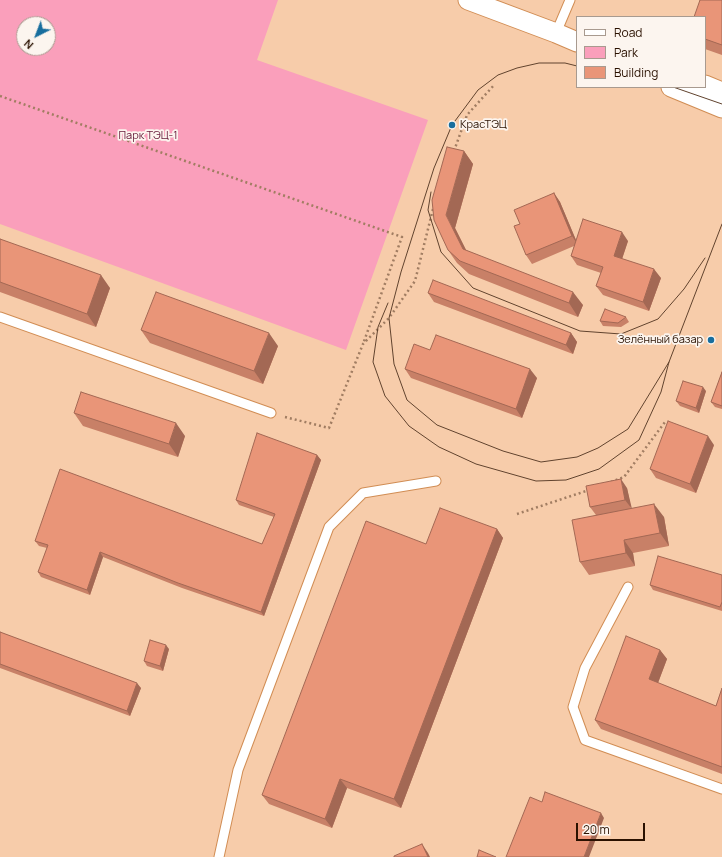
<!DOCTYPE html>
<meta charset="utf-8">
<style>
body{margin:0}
#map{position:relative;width:722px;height:857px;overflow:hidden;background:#f7ccaa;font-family:Manrope,sans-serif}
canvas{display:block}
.legend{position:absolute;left:576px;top:16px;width:130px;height:72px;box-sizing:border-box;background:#fcf5ef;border:1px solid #a89a8f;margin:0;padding:5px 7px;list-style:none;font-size:12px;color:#2a1100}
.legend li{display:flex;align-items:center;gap:8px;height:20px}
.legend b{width:20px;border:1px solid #a89a8f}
.north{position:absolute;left:16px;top:16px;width:40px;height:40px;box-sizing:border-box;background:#fcf5ef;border:1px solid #a89a8f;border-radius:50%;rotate:222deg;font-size:11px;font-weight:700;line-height:16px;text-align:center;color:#2a1100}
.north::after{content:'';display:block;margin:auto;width:14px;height:18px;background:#186e9e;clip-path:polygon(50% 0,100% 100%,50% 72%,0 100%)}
.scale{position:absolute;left:576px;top:823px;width:69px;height:18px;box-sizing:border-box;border:2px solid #2a1100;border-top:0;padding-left:5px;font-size:12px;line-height:14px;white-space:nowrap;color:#2a1100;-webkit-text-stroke:3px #fcf5ef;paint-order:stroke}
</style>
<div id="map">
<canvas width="722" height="857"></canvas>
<ul class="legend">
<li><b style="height:5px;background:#fff"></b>Road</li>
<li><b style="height:11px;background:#fa9fbb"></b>Park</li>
<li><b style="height:11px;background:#e99578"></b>Building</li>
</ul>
<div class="north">N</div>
<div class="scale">20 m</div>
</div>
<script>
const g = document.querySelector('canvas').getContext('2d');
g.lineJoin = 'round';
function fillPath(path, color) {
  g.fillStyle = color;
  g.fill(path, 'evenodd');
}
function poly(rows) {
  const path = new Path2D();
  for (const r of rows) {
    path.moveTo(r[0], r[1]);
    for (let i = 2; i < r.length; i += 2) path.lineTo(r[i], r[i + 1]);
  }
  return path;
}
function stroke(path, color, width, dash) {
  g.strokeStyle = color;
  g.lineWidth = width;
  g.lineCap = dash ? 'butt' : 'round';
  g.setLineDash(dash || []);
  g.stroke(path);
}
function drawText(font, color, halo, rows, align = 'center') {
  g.font = font + ' Manrope,sans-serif';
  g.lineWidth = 3.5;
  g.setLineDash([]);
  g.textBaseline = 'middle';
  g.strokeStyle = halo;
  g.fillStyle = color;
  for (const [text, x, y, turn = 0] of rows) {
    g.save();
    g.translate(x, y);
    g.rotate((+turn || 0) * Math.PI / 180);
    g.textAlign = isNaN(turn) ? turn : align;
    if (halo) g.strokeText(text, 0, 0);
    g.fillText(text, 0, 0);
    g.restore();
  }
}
fillPath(poly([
 [0,0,278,0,257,60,428,120,346,350,0,224],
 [24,24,48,24,48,48,24,48]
]), '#fa9fbb');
const service = poly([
 [556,33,570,0],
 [0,317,271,413],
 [628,587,585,668,573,707,585,740,722,789],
 [219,857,238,770,329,527,363,493,436,481]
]);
const minor = poly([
 [468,0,556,33,577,42],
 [705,85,722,92],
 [671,87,722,108]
]);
stroke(service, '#d18d54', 11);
stroke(minor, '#d18d54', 21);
stroke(poly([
 [0,96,402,237,363,344],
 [454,151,467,115,495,84],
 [285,417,329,428,363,344,389,318,415,281,433,209],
 [611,482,624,477,665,422],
 [517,514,589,490]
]), '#a17d62', 2.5, [2, 3]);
stroke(service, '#fff', 9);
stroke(minor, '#fff', 19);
stroke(poly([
 [577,66,565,63,539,63,517,68,498,75,478,90,452,125,434,168,401,272,389,318,394,364,407,400,437,425,503,451,541,462,577,457,598,448,628,429,669,362],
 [673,87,722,104],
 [431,192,428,210,441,252,473,288,580,331,621,334,658,319,684,289,705,258],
 [388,303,378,327,373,362,385,396,409,426,439,447,476,464,536,481,566,480,599,469,639,440,661,392,669,362,722,224]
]), '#61432e', 1);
fillPath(poly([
 [722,0,722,55,705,49,705,17],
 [464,151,473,164,455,228,466,250,583,305,578,317,469,274,457,263,448,250],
 [554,193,560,202,576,240,628,241,622,259,661,278,649,311,603,295,596,286,601,273,577,265,571,256,574,246,532,264,526,255,520,224],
 [0,239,110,288,96,327,0,292],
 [428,293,571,333,577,342,573,354,434,302],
 [626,317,629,322,621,327,603,326,600,321],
 [141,330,278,346,263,384,150,343],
 [430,350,537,378,522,418,411,378,405,369],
 [722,372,722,409,715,407,711,402],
 [706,391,699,413,680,406,676,401],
 [74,413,185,436,178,457,83,426],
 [714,445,696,493,656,478,650,469],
 [317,455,321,460,264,616,182,588,103,557,90,595,41,577,38,572,47,548,39,546,35,541,262,544,274,517,239,505,236,500],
 [627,488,631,508,664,517,669,546,633,553,635,566,589,575,580,562,596,515,590,507],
 [497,529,503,538,401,808,347,788,332,828,269,804,262,795,426,544],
 [722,575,722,611,653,590,650,585],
 [0,632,141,688,130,716,0,668],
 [169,649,163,671,147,666,144,661],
 [660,650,667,659,658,683,716,706,722,688,722,774,601,729,595,720]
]), '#c88067');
fillPath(poly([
 [464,151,473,164,455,228,472,262,463,249,446,215],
 [554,193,560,202,578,245,572,236],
 [622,232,628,241,620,265,614,256],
 [654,269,661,278,649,311,643,302],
 [101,275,110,288,96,327,87,314],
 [573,292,583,305,578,317,569,303],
 [269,333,278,346,263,384,254,371],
 [571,333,577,342,573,354,566,345],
 [530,369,537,378,522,418,516,409],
 [703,387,706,391,699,413,696,408],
 [176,423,185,436,178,457,169,444],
 [708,436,714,445,696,493,690,484],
 [317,455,321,460,264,616,261,612],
 [621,479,627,488,632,509,625,500],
 [654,504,664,517,669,546,660,533],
 [497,529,503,538,401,808,394,799],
 [624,540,633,553,635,566,626,553],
 [100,552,103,557,90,595,87,590],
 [166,645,169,649,163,671,160,666],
 [660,650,667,659,656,688,649,679],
 [137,683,141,688,130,716,127,711],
 [340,779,347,788,332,828,325,819],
 [601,813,604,818,589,857,584,857],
 [422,844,428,853,430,857,428,857]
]), '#a36854');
const building = poly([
 [700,0,722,0,722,45,705,39,705,17,694,17,700,0],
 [447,147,464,151,446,215,463,249,573,292,569,303,460,261,448,250,434,220,432,200,447,147],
 [554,193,572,236,526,255,514,226,520,224,514,210,554,193],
 [583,219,622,232,614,256,654,269,643,302,596,286,603,267,571,256,583,219],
 [0,239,101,275,87,314,0,282,0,239],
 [433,280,571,333,566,345,428,293,433,280],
 [156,292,269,333,254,371,141,330,156,292],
 [605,309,626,317,618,323,600,321,605,309],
 [436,335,530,369,516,409,405,369,414,344,430,350,436,335],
 [722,372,722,406,711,402,722,372],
 [683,381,703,387,696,408,676,401,683,381],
 [81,392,176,423,169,444,74,413,81,392],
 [668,421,708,436,690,484,650,469,668,421],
 [257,433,317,455,261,612,178,583,100,552,87,590,38,572,48,545,35,541,60,469,262,544,275,514,236,500,257,433],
 [621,479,625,500,590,507,586,486,621,479],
 [654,504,660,533,624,540,626,553,580,562,572,520,654,504],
 [440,508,497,529,394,799,340,779,325,819,262,795,366,521,426,544,440,508],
 [658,556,722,575,722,602,720,607,650,585,658,556],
 [0,632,137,683,127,711,0,664,0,632],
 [626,636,660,650,649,679,716,706,722,688,722,767,595,720,626,636],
 [150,640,166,645,160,666,144,661,150,640],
 [545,792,601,813,584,857,506,857,530,797,542,802,545,792],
 [422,844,428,857,394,857,394,856,422,844],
 [479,850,496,857,477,857,479,850]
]);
fillPath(building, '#e99578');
stroke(building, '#a36854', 1);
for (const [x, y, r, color] of [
 [452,125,4,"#186e9e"],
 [711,340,4,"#186e9e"]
]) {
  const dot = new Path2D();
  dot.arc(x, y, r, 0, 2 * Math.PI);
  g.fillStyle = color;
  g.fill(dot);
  stroke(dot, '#fcf5ef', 1.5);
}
drawText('11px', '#2a1100', '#fcf5ef', [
 ["КрасТЭЦ",460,125],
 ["Зелённый базар",703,340,"right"]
], 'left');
drawText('11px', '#661939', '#fcf5ef', [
 ["Парк ТЭЦ-1",148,136]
]);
</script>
